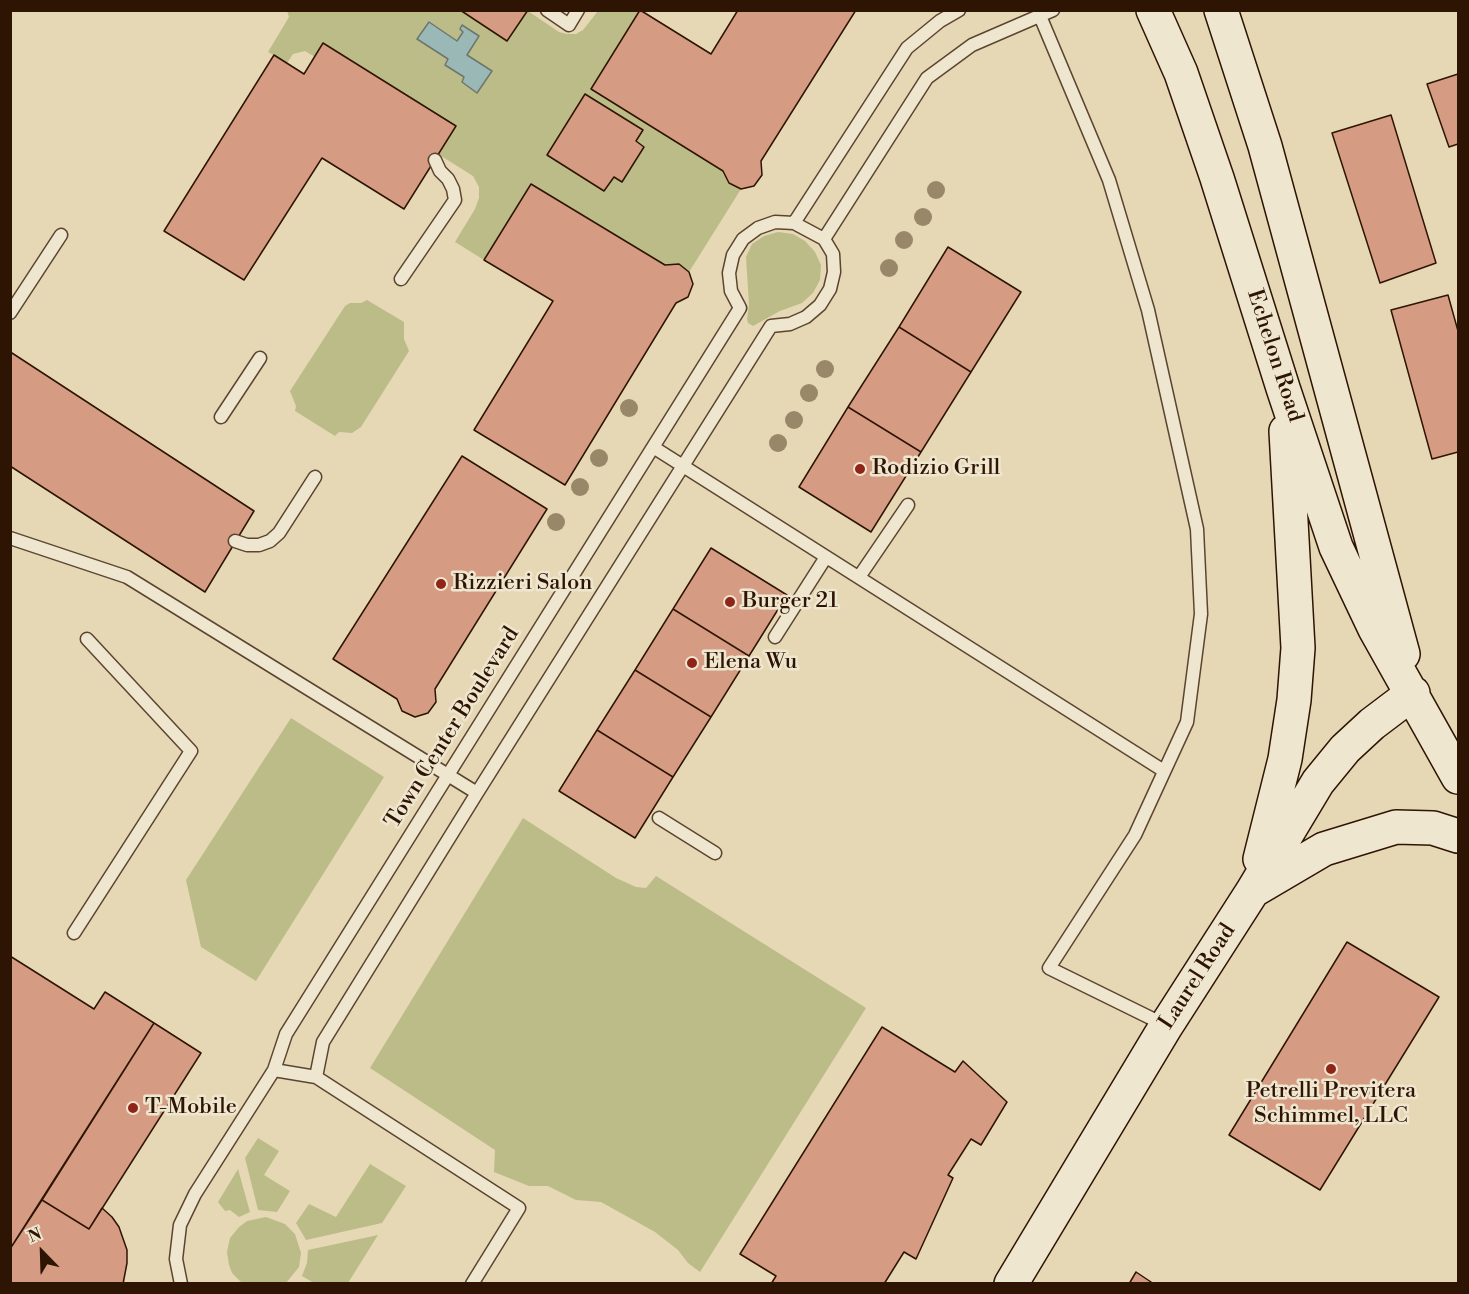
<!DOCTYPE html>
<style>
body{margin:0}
#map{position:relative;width:1469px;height:1294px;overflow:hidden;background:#e6d8b5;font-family:"Libre Bodoni",serif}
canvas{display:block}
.frame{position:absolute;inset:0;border:12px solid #2e1403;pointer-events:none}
.north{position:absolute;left:12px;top:1222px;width:60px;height:60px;-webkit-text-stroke:4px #efe6cf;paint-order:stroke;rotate:337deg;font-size:16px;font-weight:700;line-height:24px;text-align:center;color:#2e1403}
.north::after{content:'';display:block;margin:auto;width:21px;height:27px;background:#2e1403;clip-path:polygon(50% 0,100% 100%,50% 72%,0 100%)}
</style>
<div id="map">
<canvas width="1469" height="1294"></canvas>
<div class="frame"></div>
<div class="north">N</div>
</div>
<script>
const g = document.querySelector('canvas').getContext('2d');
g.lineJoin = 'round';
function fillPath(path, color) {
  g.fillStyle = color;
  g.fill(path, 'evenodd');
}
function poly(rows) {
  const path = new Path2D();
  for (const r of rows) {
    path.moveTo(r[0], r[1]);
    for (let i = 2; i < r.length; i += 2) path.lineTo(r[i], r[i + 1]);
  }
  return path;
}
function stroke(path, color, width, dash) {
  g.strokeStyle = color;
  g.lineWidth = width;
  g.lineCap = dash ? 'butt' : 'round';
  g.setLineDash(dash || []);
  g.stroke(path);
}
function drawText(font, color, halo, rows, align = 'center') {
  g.font = font + ' "Libre Bodoni",serif';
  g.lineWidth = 5;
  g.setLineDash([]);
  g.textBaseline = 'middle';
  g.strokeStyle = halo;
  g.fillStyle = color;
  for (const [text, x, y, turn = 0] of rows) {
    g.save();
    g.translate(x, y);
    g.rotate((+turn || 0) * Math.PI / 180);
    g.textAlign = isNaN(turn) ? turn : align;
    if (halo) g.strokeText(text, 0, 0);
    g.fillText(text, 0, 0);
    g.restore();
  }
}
fillPath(poly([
 [287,11,460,11,507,41,528,11,559,32,567,34,576,34,583,30,598,11,640,11,591,89,723,171,729,183,741,189,689,272,679,264,665,265,531,184,484,260,455,242,475,209,479,198,479,187,473,176,438,154,456,126,323,44,315,57,305,51,293,54,287,63,268,52,289,17],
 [778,232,793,234,805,241,815,252,821,265,820,280,813,293,802,303,780,311,753,326,748,323,747,319,749,305,746,257,752,244,764,236],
 [367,300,404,322,404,339,409,351,361,427,352,433,339,432,335,436,295,411,296,406,290,391,345,306,350,303,361,303],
 [291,718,384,777,256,981,201,947,186,880],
 [523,818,616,878,636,887,646,888,656,876,866,1008,700,1272,688,1263,678,1250,655,1232,601,1202,576,1200,548,1186,529,1186,494,1172,495,1150,370,1068],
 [258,1138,279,1151,264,1175,290,1191,277,1212,258,1210,245,1158],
 [370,1164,406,1186,382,1223,306,1240,296,1223,309,1204,336,1217],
 [238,1169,250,1212,239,1217,230,1210,225,1211,218,1202],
 [266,1217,285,1224,295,1234,301,1253,299,1267,286,1283,242,1283,232,1273,229,1265,227,1252,230,1238,239,1227,247,1221],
 [378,1235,348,1283,314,1283,302,1276,307,1263,308,1250]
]), '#bcbc89');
const water = poly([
 [429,22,457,41,463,32,460,29,462,25,479,36,467,55,492,71,477,93,462,82,464,77,445,65,448,59,417,39,429,22]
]);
fillPath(water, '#99b8b6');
stroke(water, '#6e766e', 1.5);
const building = poly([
 [460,10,528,10,507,41,460,10],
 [640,10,711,54,738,10,856,10,761,161,762,175,754,186,741,189,729,183,723,171,591,89,640,10],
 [323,43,456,126,404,209,322,158,244,280,164,231,274,55,304,74,323,43],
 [1458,74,1458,144,1449,147,1427,84,1458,74],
 [585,94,643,130,636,141,644,147,622,182,614,177,604,191,547,155,585,94],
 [1391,115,1436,263,1380,283,1332,133,1391,115],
 [531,184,665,265,679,264,689,272,693,284,688,297,676,303,565,485,474,430,553,301,484,260,531,184],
 [948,247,1021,292,971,372,899,327,948,247],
 [1448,295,1458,331,1458,452,1432,459,1391,310,1448,295],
 [899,327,971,372,921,452,848,407,899,327],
 [12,353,254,511,205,592,10,466,10,356,12,353],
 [848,407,921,452,871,532,799,487,848,407],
 [462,456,547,509,435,689,436,702,428,713,415,717,402,711,397,699,333,659,462,456],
 [711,548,787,595,749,656,673,609,711,548],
 [673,609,749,656,711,717,635,670,673,609],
 [635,670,711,717,673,777,597,730,635,670],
 [597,730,673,777,635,838,559,791,597,730],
 [1347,942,1439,997,1320,1190,1229,1135,1347,942],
 [10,956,94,1009,105,992,154,1023,10,1249,10,956],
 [154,1023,201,1053,89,1229,42,1200,154,1023],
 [882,1027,955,1072,963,1061,1007,1102,981,1145,971,1139,948,1175,953,1178,916,1259,904,1252,884,1284,771,1284,776,1276,740,1254,882,1027],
 [42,1200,89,1229,102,1208,112,1217,119,1227,127,1250,127,1263,123,1284,10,1284,10,1249,42,1200],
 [1136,1272,1154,1284,1129,1284,1136,1272]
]);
fillPath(building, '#d59b83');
stroke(building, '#2e1403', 1.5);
const lane = poly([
 [547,10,569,25,578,10],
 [1040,16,1109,180,1148,310,1197,529,1201,614,1187,722,1135,835,1049,968,1165,1025],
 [794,223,907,48,940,21,959,10],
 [824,239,927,78,972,45,1053,10],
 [401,279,455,200,453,189,448,179,440,171,435,160],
 [10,313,61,235],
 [221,417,260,358],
 [653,447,1164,771],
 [10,538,127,577,477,793],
 [235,541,247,545,259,545,270,541,279,533,315,477],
 [859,577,908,505],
 [775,637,826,557],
 [659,818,715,853],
 [74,933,191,751,87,639],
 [274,1070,316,1077,519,1208,472,1284],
 [181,1284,176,1259,180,1225,195,1194,274,1070,286,1034,740,308,731,291,729,273,733,255,743,239,758,228,775,222,794,223,824,239,833,254,834,272,830,289,820,305,806,317,790,324,771,326,477,793,323,1042,316,1077]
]);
const secondary = poly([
 [1153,10,1181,73,1217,178,1283,388,1336,547,1375,629,1458,777],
 [1221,10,1265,146,1403,654],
 [1260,859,1285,759,1294,700,1298,648,1286,431],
 [1256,889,1324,849,1396,827,1433,828,1458,836],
 [1011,1284,1166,1026,1252,892,1318,782,1345,749,1372,724,1413,693]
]);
stroke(lane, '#5c4530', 15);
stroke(secondary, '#2e1403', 36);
stroke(lane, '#efe6cf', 12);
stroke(secondary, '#efe6cf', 33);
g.fillStyle = '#988869';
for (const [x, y] of [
 [936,190],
 [923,217],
 [904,240],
 [889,268],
 [825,369],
 [809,393],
 [629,408],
 [794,420],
 [778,443],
 [599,458],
 [580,487],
 [556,522]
]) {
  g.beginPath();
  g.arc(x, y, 9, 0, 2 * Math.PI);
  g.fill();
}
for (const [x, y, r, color] of [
 [860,469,6,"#8f2418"],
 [441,584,6,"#8f2418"],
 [730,602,6,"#8f2418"],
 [692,663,6,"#8f2418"],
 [1331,1069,6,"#8f2418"],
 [133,1108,6,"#8f2418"]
]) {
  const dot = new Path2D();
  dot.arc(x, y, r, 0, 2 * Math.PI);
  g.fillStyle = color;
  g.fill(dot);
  stroke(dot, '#efe6cf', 2);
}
drawText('22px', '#2e1403', '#efe6cf', [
 ["Echelon Road",1274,356,72],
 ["Town Center Boulevard",453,728,-58],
 ["Laurel Road",1198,977,-57]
]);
drawText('22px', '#2e1403', '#efe6cf', [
 ["Rodizio Grill",872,469],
 ["Rizzieri Salon",453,584],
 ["Burger 21",742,602],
 ["Elena Wu",704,663],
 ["Petrelli Previtera",1331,1092,"center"],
 ["Schimmel, LLC",1331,1117,"center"],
 ["T-Mobile",145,1108]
], 'left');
</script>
